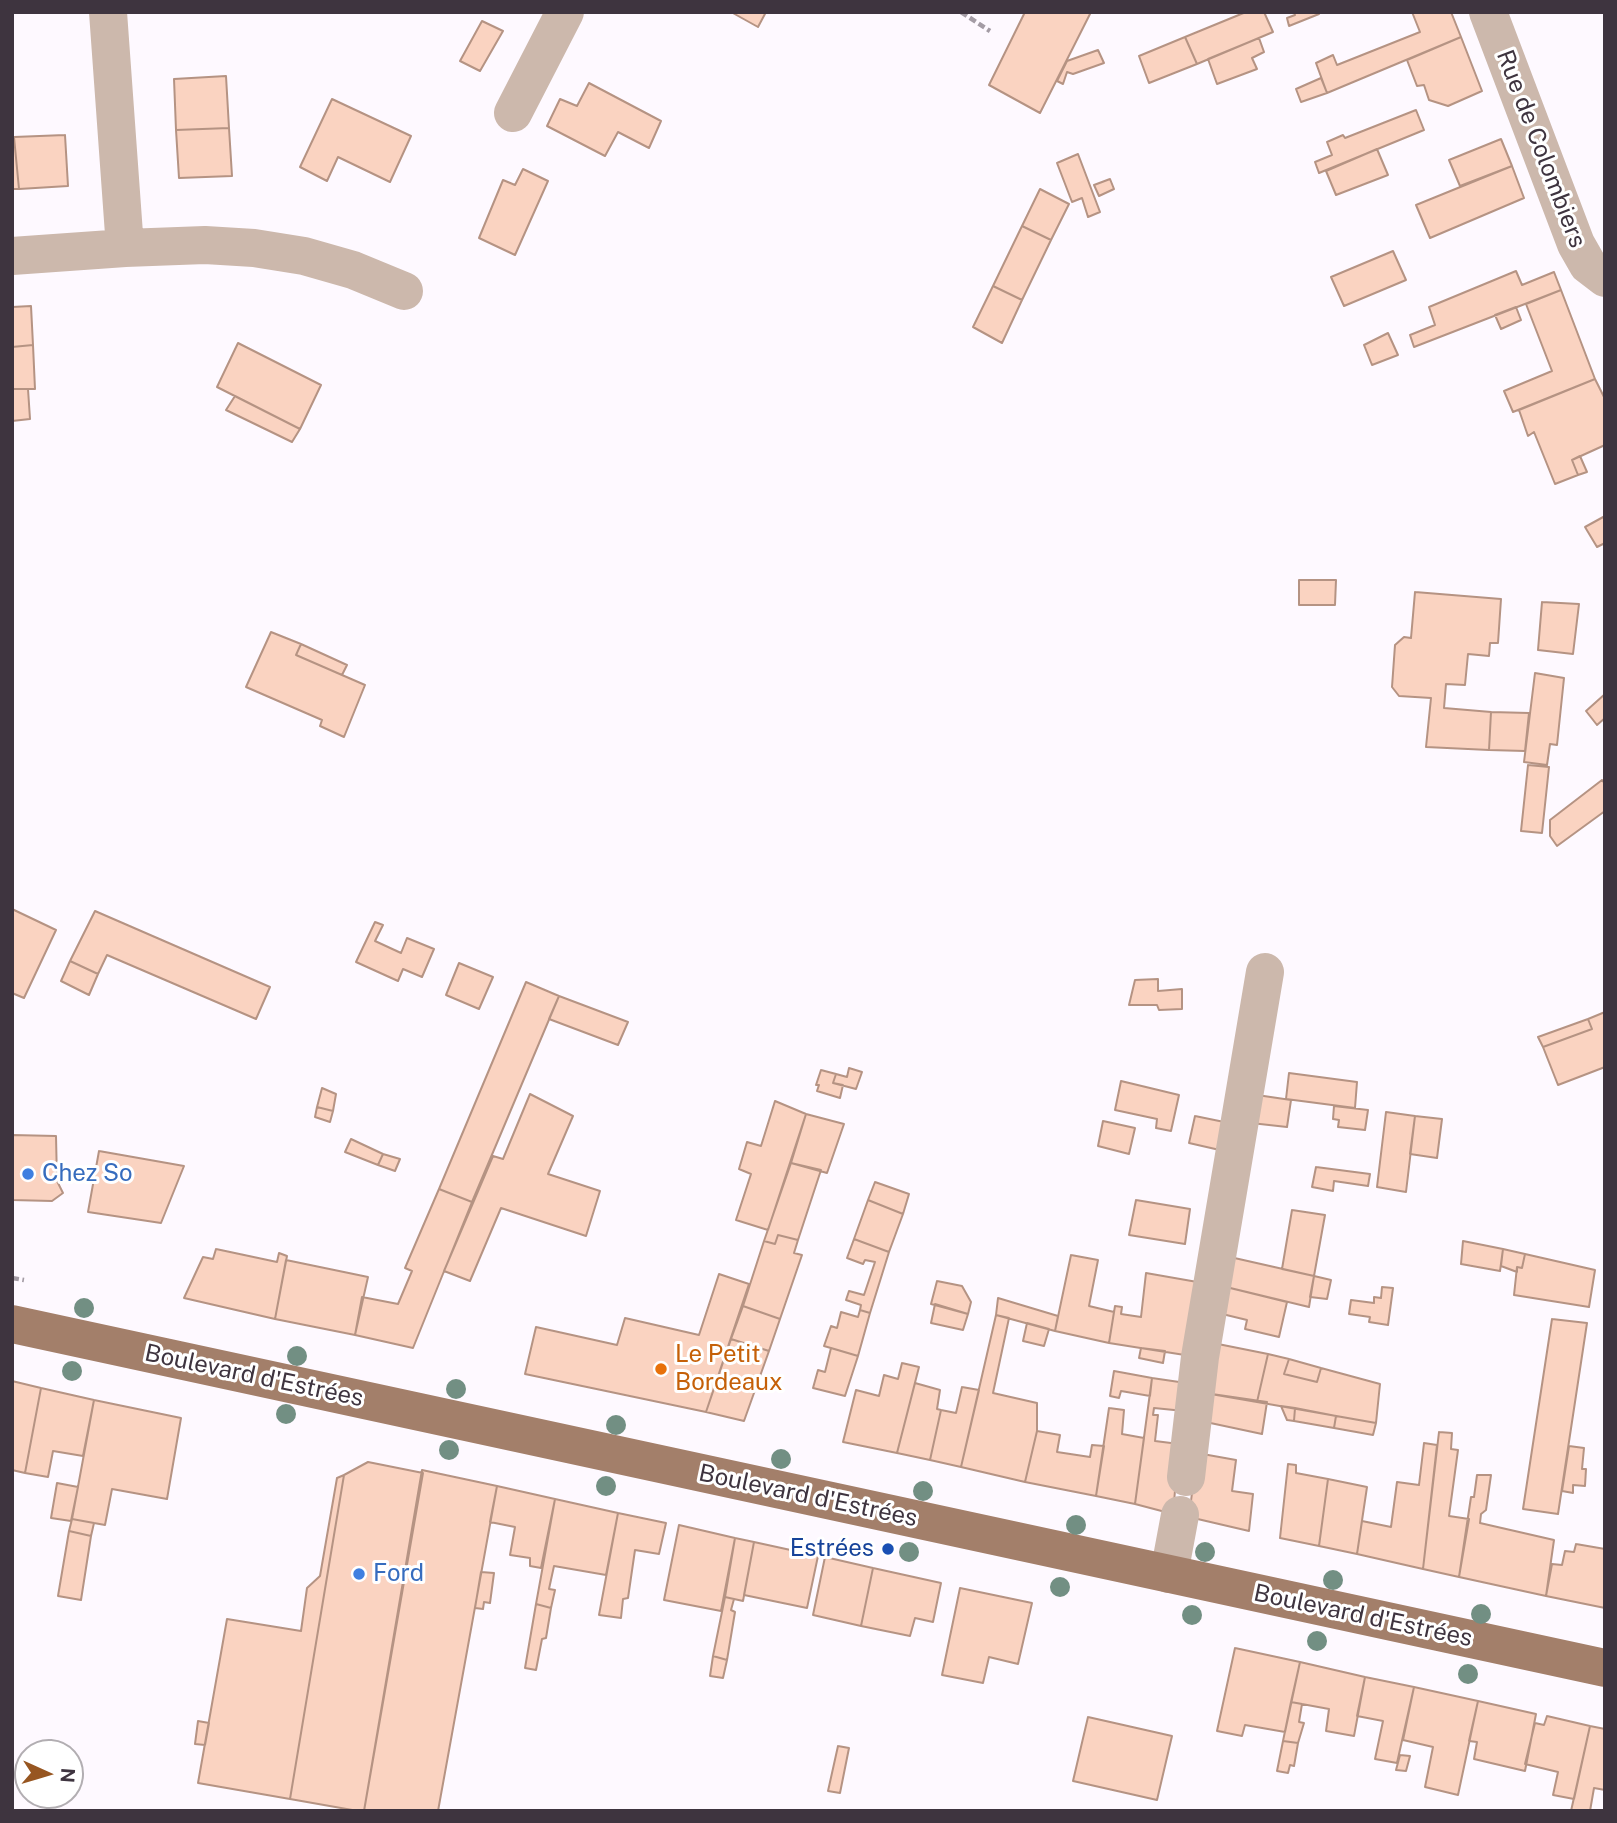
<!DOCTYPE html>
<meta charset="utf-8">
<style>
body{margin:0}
#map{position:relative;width:1617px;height:1823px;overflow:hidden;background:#fef9ff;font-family:"Public Sans",sans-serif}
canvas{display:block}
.frame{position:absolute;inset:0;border:14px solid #3e343f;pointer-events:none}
.north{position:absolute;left:14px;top:1739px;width:70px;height:70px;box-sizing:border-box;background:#fff;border:2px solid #b2aeb2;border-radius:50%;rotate:94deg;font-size:19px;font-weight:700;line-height:28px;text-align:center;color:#3e343f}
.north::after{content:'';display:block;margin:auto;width:24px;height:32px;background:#975621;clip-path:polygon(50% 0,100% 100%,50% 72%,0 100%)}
</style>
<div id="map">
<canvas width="1617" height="1823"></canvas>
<div class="frame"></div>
<div class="north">N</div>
</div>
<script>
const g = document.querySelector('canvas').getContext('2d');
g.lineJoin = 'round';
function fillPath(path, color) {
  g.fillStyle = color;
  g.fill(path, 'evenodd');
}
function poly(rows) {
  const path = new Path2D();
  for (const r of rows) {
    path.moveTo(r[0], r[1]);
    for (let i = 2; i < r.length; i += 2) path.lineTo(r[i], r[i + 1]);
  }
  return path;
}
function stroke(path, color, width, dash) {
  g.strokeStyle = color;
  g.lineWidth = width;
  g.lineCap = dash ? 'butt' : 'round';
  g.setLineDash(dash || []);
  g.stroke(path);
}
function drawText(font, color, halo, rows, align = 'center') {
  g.font = font + ' "Public Sans",sans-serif';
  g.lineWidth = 6;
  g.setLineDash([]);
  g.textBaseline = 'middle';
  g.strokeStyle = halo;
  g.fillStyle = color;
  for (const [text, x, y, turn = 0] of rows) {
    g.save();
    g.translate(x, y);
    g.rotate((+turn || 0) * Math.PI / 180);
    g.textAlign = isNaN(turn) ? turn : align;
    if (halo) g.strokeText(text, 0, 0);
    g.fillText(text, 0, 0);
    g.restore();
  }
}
const building = poly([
 [731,12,766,12,758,27,731,12],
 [1025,12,1091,12,1040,113,989,85,1025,12],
 [1246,12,1264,12,1273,32,1197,64,1185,37,1246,12],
 [1294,12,1318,12,1319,14,1289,26,1287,18,1295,15,1294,12],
 [1412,12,1451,12,1461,37,1327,93,1316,63,1333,55,1337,65,1420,32,1412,12],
 [482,21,503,31,480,71,460,61,482,21],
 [1185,37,1197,64,1149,83,1139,56,1185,37],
 [1461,37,1482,91,1448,106,1429,100,1424,85,1417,86,1407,60,1461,37],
 [1259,38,1264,52,1252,58,1257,69,1217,84,1208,59,1259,38],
 [1098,50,1104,63,1073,74,1067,72,1063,84,1057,81,1067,61,1098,50],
 [226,76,229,128,176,130,174,79,226,76],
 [1321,78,1327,93,1301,102,1296,89,1321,78],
 [589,83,661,121,649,148,618,132,605,156,547,126,560,99,577,106,589,83],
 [332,99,411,136,390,182,338,157,327,181,300,167,332,99],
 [1416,110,1424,130,1319,173,1315,162,1332,155,1327,142,1343,135,1345,138,1416,110],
 [229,128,232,176,179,178,176,130,229,128],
 [65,135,68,186,19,189,14,137,65,135],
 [14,137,19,189,12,189,12,138,14,137],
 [1501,139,1512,166,1460,186,1449,160,1501,139],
 [1377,149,1388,175,1336,195,1326,171,1377,149],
 [1078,154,1100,212,1088,217,1082,198,1072,202,1057,163,1078,154],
 [1512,166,1524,198,1430,238,1416,205,1512,166],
 [523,169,548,181,515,255,479,238,503,180,515,185,523,169],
 [1110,179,1114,189,1099,196,1094,185,1110,179],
 [1040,189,1069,204,1051,240,1022,226,1040,189],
 [1022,226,1051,240,1022,300,993,286,1022,226],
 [1393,251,1406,280,1344,306,1331,277,1393,251],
 [1516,271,1522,285,1554,272,1561,290,1414,347,1410,335,1435,325,1429,307,1516,271],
 [993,286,1022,300,1002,343,973,327,993,286],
 [1561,290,1595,379,1513,412,1504,391,1552,371,1526,304,1561,290],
 [31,306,33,345,12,347,12,307,31,306],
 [1516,307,1521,320,1501,329,1495,315,1516,307],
 [1388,333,1398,355,1372,365,1364,345,1388,333],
 [238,343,321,385,300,429,217,387,238,343],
 [33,345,35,389,12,389,12,347,33,345],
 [1595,379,1605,399,1605,445,1572,460,1578,475,1555,484,1534,432,1528,436,1519,410,1595,379],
 [12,389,28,389,30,419,12,421,12,389],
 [235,396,300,429,292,442,226,410,235,396],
 [1580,456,1587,472,1578,475,1572,460,1580,456],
 [1605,516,1605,543,1597,547,1585,527,1605,516],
 [1299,580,1336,580,1335,605,1299,605,1299,580],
 [1415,592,1501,599,1498,643,1490,643,1489,656,1468,654,1465,685,1446,684,1444,708,1491,712,1489,750,1426,747,1431,698,1399,696,1392,687,1395,645,1404,637,1411,638,1415,592],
 [1542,602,1579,604,1573,654,1538,650,1542,602],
 [271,632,301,644,296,655,365,685,344,737,320,726,322,720,246,687,271,632],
 [301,644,347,665,342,675,296,655,301,644],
 [1535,673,1564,678,1557,745,1550,744,1547,765,1524,762,1535,673],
 [1605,694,1605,718,1597,725,1586,711,1605,694],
 [1491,712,1529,713,1525,751,1489,750,1491,712],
 [1528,765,1549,767,1542,833,1521,831,1528,765],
 [1602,780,1605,784,1605,811,1557,846,1550,836,1550,820,1602,780],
 [12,909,56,930,24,998,12,993,12,909],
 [95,911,270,987,256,1019,107,955,98,974,70,961,95,911],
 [375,922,383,925,375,941,401,953,407,938,434,949,422,977,403,969,398,981,356,962,375,922],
 [70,961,98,974,89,995,61,981,70,961],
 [459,963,493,977,479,1009,446,995,459,963],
 [1158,979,1158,991,1182,989,1182,1009,1159,1010,1157,1005,1129,1005,1135,980,1158,979],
 [526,982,559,996,472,1202,439,1189,526,982],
 [559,996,628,1022,618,1045,549,1019,559,996],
 [1605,1012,1605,1067,1558,1085,1543,1047,1592,1029,1588,1019,1605,1012],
 [1588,1019,1592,1029,1543,1047,1538,1037,1588,1019],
 [849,1068,862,1072,856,1089,833,1083,836,1074,847,1077,849,1068],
 [821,1070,836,1074,833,1083,843,1085,840,1098,817,1091,819,1085,816,1085,821,1070],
 [1289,1073,1357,1082,1355,1108,1286,1099,1289,1073],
 [1121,1081,1179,1095,1171,1131,1156,1128,1157,1119,1115,1110,1121,1081],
 [322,1088,336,1094,333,1111,317,1107,322,1088],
 [530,1094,573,1116,548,1174,600,1191,586,1236,501,1208,470,1281,444,1271,493,1156,503,1159,530,1094],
 [1257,1095,1291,1100,1287,1127,1251,1123,1257,1095],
 [775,1101,806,1114,768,1230,736,1220,751,1174,739,1169,747,1142,761,1146,775,1101],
 [1334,1106,1368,1110,1365,1130,1338,1127,1339,1120,1333,1119,1334,1106],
 [317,1107,333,1111,330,1122,315,1117,317,1107],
 [1386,1112,1415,1116,1406,1192,1377,1187,1386,1112],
 [806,1114,844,1124,827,1173,791,1163,806,1114],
 [1195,1116,1229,1123,1224,1151,1189,1143,1195,1116],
 [1415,1116,1442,1119,1437,1158,1410,1154,1415,1116],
 [1103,1121,1135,1128,1129,1154,1098,1146,1103,1121],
 [12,1135,56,1136,57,1181,63,1193,52,1201,12,1200,12,1135],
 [351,1139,383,1154,378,1165,345,1152,351,1139],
 [99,1151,184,1166,161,1223,88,1212,99,1151],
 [383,1154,400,1159,395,1171,378,1165,383,1154],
 [791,1163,821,1170,798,1240,778,1235,775,1244,764,1241,791,1163],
 [1316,1167,1370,1174,1368,1186,1334,1181,1333,1191,1312,1187,1316,1167],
 [875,1182,909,1194,903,1214,868,1200,875,1182],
 [439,1189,472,1202,413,1348,355,1335,362,1297,398,1304,412,1271,405,1268,439,1189],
 [868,1200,903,1214,889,1252,854,1239,868,1200],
 [1136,1200,1190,1209,1185,1244,1129,1235,1136,1200],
 [1292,1210,1325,1215,1314,1276,1282,1269,1292,1210],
 [778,1235,798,1240,794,1253,802,1255,780,1319,743,1306,764,1241,775,1244,778,1235],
 [854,1239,889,1252,870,1313,860,1310,861,1305,846,1300,849,1291,864,1295,875,1262,865,1260,863,1264,847,1258,854,1239],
 [1463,1241,1503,1249,1500,1271,1461,1264,1463,1241],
 [216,1249,277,1262,279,1253,287,1256,275,1319,184,1298,203,1257,213,1259,216,1249],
 [1503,1249,1525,1254,1522,1268,1517,1267,1517,1272,1501,1266,1503,1249],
 [1525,1254,1595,1270,1589,1307,1514,1295,1517,1267,1522,1268,1525,1254],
 [1071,1255,1098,1260,1089,1306,1114,1312,1109,1343,1055,1331,1071,1255],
 [1230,1257,1314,1276,1309,1307,1222,1286,1230,1257],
 [286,1260,368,1277,355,1335,275,1319,286,1260],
 [1146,1273,1203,1283,1191,1356,1109,1343,1115,1306,1122,1307,1121,1314,1141,1317,1146,1273],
 [719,1274,749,1284,706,1412,525,1374,536,1327,617,1345,625,1318,699,1335,719,1274],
 [1314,1276,1331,1280,1327,1299,1310,1297,1314,1276],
 [937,1281,962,1286,971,1302,968,1314,931,1304,937,1281],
 [1222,1286,1287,1302,1279,1337,1245,1329,1247,1320,1218,1313,1222,1286],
 [1382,1287,1393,1288,1388,1325,1369,1322,1370,1317,1349,1314,1351,1300,1374,1303,1374,1297,1381,1298,1382,1287],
 [998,1298,1058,1316,1055,1331,996,1315,998,1298],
 [935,1304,968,1314,963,1330,931,1323,935,1304],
 [743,1306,780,1319,769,1351,731,1339,743,1306],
 [860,1310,870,1313,858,1356,824,1346,831,1326,837,1328,841,1312,858,1317,860,1310],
 [996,1315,1009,1318,993,1393,1037,1403,1037,1431,1025,1482,961,1467,996,1315],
 [1552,1319,1587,1323,1558,1514,1523,1509,1552,1319],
 [1027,1323,1049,1329,1044,1346,1023,1341,1027,1323],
 [731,1339,769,1351,744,1421,706,1412,731,1339],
 [1213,1343,1268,1354,1257,1402,1205,1393,1213,1343],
 [831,1348,858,1356,845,1396,813,1388,818,1370,825,1372,831,1348],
 [1141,1348,1165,1351,1163,1363,1139,1358,1141,1348],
 [1268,1354,1289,1359,1284,1374,1317,1382,1321,1368,1380,1384,1376,1423,1257,1402,1268,1354],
 [1289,1359,1321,1368,1317,1382,1284,1374,1289,1359],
 [902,1363,919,1367,897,1453,843,1442,856,1390,879,1396,884,1375,898,1379,902,1363],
 [1114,1371,1152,1378,1150,1396,1121,1391,1119,1398,1110,1396,1114,1371],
 [1152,1378,1186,1383,1184,1411,1154,1408,1153,1415,1158,1415,1155,1441,1179,1444,1173,1514,1135,1504,1152,1378],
 [12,1381,41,1388,25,1473,12,1470,12,1381],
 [915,1383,940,1390,937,1409,941,1410,930,1460,897,1453,915,1383],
 [962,1387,979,1390,961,1467,930,1460,941,1410,956,1413,962,1387],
 [41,1388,94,1400,83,1456,53,1451,48,1477,25,1473,41,1388],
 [1205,1393,1267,1402,1262,1434,1201,1421,1205,1393],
 [94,1400,181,1418,167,1499,112,1489,105,1525,72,1519,94,1400],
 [1281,1406,1295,1408,1294,1421,1287,1420,1281,1406],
 [1109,1408,1124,1410,1122,1434,1144,1438,1135,1504,1096,1496,1109,1408],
 [1295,1408,1336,1416,1334,1428,1294,1421,1295,1408],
 [1336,1416,1376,1423,1373,1435,1334,1428,1336,1416],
 [1037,1431,1060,1435,1057,1452,1090,1457,1092,1445,1104,1446,1096,1496,1025,1482,1037,1431],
 [1439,1432,1452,1433,1451,1449,1458,1450,1449,1516,1469,1519,1459,1577,1423,1569,1439,1432],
 [1424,1443,1437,1445,1423,1569,1357,1554,1362,1521,1391,1527,1397,1482,1419,1485,1424,1443],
 [1569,1446,1584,1448,1582,1469,1586,1469,1585,1486,1573,1485,1573,1493,1562,1491,1569,1446],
 [1197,1453,1236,1460,1232,1491,1253,1494,1249,1531,1189,1517,1197,1453],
 [368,1462,423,1473,364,1811,358,1811,290,1799,344,1475,368,1462],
 [1288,1464,1296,1465,1296,1473,1328,1479,1319,1546,1280,1538,1288,1464],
 [422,1470,497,1486,438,1811,364,1811,422,1470],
 [344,1475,290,1799,198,1783,227,1619,301,1631,307,1588,320,1576,337,1478,344,1475],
 [1477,1475,1491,1475,1486,1510,1481,1514,1480,1523,1554,1540,1546,1596,1459,1577,1471,1497,1474,1497,1477,1475],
 [1328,1479,1367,1487,1357,1554,1319,1546,1328,1479],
 [57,1483,78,1487,71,1521,51,1518,57,1483],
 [497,1486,555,1499,541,1568,530,1566,530,1558,510,1555,515,1527,490,1522,497,1486],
 [555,1499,618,1513,606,1575,554,1566,549,1589,555,1590,551,1608,536,1604,555,1499],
 [618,1513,666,1523,659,1554,635,1550,628,1598,623,1599,621,1618,599,1615,618,1513],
 [72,1519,94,1523,91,1536,69,1531,72,1519],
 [679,1525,735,1538,721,1611,664,1600,679,1525],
 [69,1531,91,1536,81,1600,58,1596,69,1531],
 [735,1538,754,1542,743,1601,725,1597,735,1538],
 [754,1542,818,1556,807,1608,744,1595,754,1542],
 [1576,1544,1605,1549,1605,1608,1546,1596,1552,1564,1562,1565,1565,1551,1574,1552,1576,1544],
 [825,1557,873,1568,861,1626,813,1615,825,1557],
 [873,1568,941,1583,933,1622,915,1618,910,1636,861,1626,873,1568],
 [481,1572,494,1573,490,1603,484,1602,483,1609,475,1608,481,1572],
 [960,1588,1032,1603,1018,1664,989,1657,983,1683,942,1675,960,1588],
 [725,1597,734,1599,731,1610,735,1612,727,1660,713,1656,725,1597],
 [536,1604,551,1608,546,1638,542,1639,536,1670,525,1668,536,1604],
 [1235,1648,1300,1662,1285,1732,1245,1725,1242,1736,1217,1731,1235,1648],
 [713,1656,727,1660,723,1678,710,1676,713,1656],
 [1300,1662,1365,1677,1354,1736,1326,1731,1329,1709,1291,1702,1300,1662],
 [1365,1677,1414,1687,1397,1763,1375,1759,1383,1721,1357,1716,1365,1677],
 [1414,1687,1478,1701,1458,1795,1425,1787,1433,1747,1403,1740,1414,1687],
 [1478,1701,1536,1714,1525,1771,1474,1759,1477,1742,1469,1741,1478,1701],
 [1291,1702,1302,1704,1299,1722,1304,1723,1298,1743,1283,1741,1291,1702],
 [1547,1716,1590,1726,1574,1799,1553,1795,1558,1772,1525,1764,1535,1723,1544,1725,1547,1716],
 [1088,1717,1172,1736,1157,1800,1073,1781,1088,1717],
 [198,1721,209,1723,205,1745,195,1744,198,1721],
 [1590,1726,1605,1729,1605,1790,1594,1788,1590,1811,1571,1811,1590,1726],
 [1283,1741,1298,1743,1294,1766,1290,1765,1288,1773,1277,1771,1283,1741],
 [838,1746,849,1748,840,1793,828,1791,838,1746],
 [1400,1755,1410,1756,1406,1771,1396,1770,1400,1755]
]);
fillPath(building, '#fad3c1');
stroke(building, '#b59383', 2);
stroke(poly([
 [961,12,990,31],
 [12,1278,24,1280]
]), '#a49ca5', 4.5, [7, 3.5]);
stroke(poly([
 [108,12,125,248],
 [1488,12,1576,244,1588,265,1605,278],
 [513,113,565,12],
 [12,256,125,248,205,245,254,248,304,256,353,270,404,291],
 [1186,1477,1200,1357,1265,972],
 [1169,1574,1180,1515]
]), '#ccb8ac', 38);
stroke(poly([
 [12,1324,1605,1668]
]), '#a37f6a', 38);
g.fillStyle = '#728f83';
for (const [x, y] of [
 [84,1308],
 [297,1356],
 [72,1371],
 [456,1389],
 [286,1414],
 [616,1425],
 [449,1450],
 [781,1459],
 [606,1486],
 [923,1491],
 [1076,1525],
 [909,1552],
 [1205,1552],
 [1333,1580],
 [1060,1587],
 [1481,1614],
 [1192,1615],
 [1317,1641],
 [1468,1674]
]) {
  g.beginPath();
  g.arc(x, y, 10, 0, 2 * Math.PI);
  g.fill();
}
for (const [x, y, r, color] of [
 [28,1174,7,"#3f7fe0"],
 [661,1369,7,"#e8710a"],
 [888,1549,7,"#1a4fb4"],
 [359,1574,7,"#3f7fe0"]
]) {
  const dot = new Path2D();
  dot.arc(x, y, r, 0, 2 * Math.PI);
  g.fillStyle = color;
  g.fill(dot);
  stroke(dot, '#fff', 2.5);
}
drawText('24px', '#3e343f', '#fff', [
 ["Rue de Colombiers",1541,149,69],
 ["Boulevard d'Estrées",254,1376,12],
 ["Boulevard d'Estrées",808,1496,12],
 ["Boulevard d'Estrées",1363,1616,12]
]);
drawText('24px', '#366cbe', '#fff', [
 ["Chez So",42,1174],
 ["Ford",373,1574]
], 'left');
drawText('24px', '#c56008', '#fff', [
 ["Le Petit",675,1355],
 ["Bordeaux",675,1383]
], 'left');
drawText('24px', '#164399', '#fff', [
 ["Estrées",874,1549]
], 'right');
</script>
